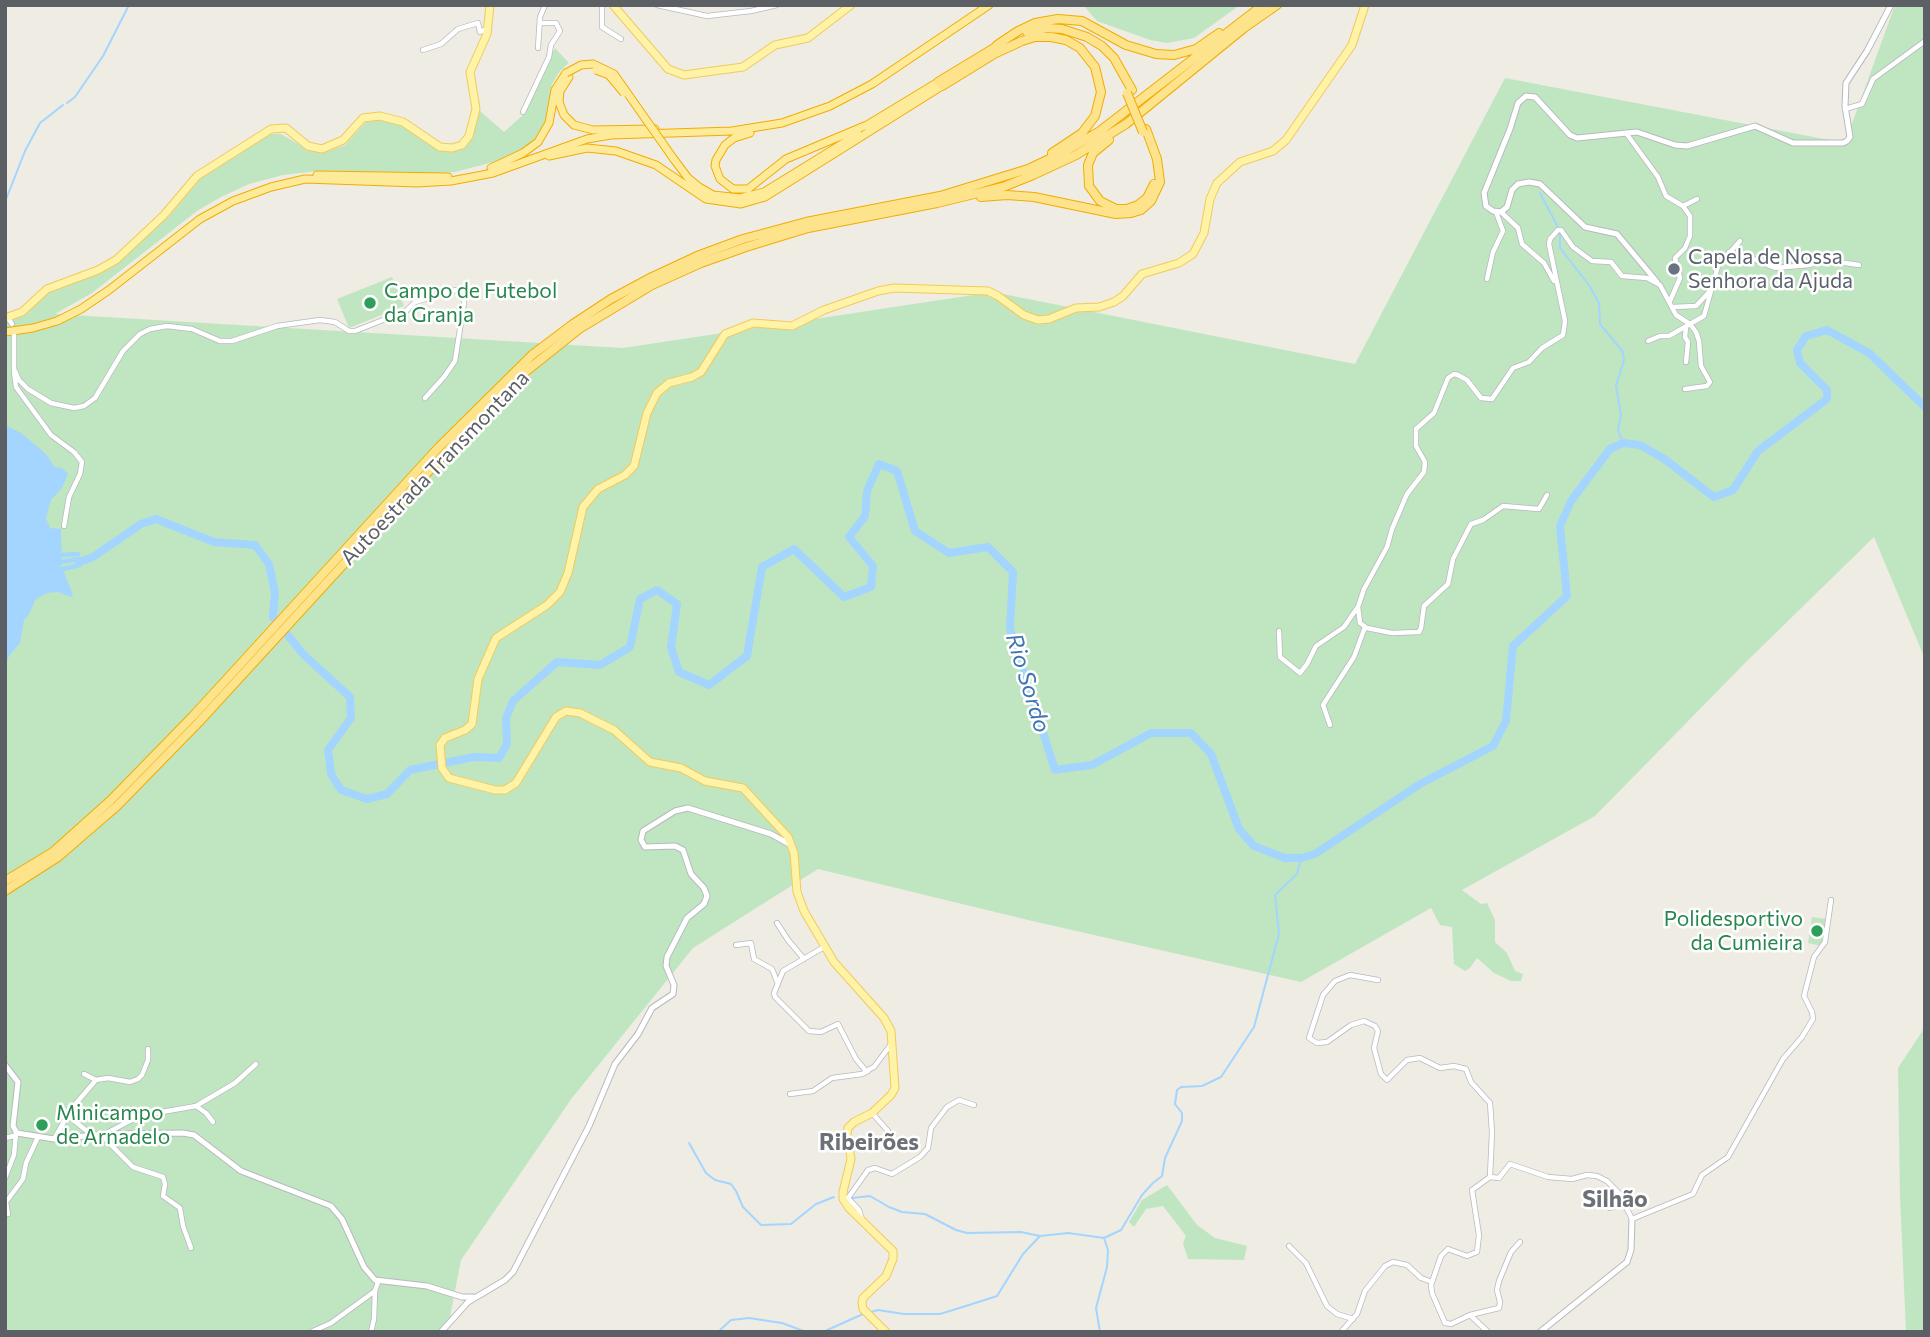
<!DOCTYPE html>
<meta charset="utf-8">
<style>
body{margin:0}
#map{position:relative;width:1930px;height:1337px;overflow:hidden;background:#efece4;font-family:Commissioner,sans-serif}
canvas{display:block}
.frame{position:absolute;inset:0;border:7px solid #5c6065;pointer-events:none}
</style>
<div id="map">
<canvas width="1930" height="1337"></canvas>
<div class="frame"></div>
</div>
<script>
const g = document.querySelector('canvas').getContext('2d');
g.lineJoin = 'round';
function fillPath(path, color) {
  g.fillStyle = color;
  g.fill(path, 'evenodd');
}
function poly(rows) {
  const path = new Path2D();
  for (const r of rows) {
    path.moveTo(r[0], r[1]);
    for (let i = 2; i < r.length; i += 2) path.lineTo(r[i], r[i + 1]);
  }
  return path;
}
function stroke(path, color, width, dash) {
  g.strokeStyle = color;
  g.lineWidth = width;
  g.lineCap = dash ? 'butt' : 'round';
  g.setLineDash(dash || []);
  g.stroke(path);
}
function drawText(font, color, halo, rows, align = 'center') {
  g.font = font + ' Commissioner,sans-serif';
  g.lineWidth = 5;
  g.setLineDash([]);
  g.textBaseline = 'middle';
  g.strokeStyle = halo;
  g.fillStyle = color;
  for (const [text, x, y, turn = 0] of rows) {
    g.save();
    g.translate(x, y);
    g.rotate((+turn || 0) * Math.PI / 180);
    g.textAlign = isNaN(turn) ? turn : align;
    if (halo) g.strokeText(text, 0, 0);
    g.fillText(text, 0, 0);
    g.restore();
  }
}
fillPath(poly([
 [1083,5,1240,5,1194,38,1167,43,1150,40,1097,21],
 [1895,5,1925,5,1925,659,1874,537,1747,661,1595,816,1462,890,1481,904,1487,903,1495,920,1495,942,1507,953,1515,971,1523,974,1521,981,1511,981,1494,973,1477,958,1470,968,1465,971,1454,964,1452,927,1440,925,1431,908,1301,982,1028,920,818,869,693,948,572,1098,461,1260,447,1332,5,1332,5,312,28,313,40,297,52,289,118,263,170,215,201,178,267,134,281,134,310,151,323,153,345,145,366,122,385,119,401,123,447,151,455,151,465,147,471,140,479,110,504,132,524,114,555,48,569,63,560,71,552,84,545,123,540,133,525,148,501,160,455,172,426,174,318,171,283,175,249,184,221,197,197,211,92,293,55,314,623,348,993,292,1355,364,1505,78,1845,143],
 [392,277,404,306,349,328,337,299],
 [1812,917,1826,919,1821,946,1808,943],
 [1925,1027,1925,1332,1906,1332,1900,1196,1898,1068],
 [1167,1185,1197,1225,1215,1238,1247,1246,1244,1260,1188,1259,1183,1243,1186,1236,1163,1206,1146,1209,1134,1227,1129,1222,1142,1200]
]), '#c0e6c1');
fillPath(poly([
 [5,425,21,433,45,453,55,467,62,468,68,474,62,488,51,500,46,518,50,528,61,529,62,565,59,566,62,567,73,595,71,597,58,592,47,593,36,599,28,616,24,620,20,643,9,656,5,666]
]), '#a3d5ff');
stroke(poly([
 [67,103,75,97,103,56,129,5],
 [1540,193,1559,229],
 [5,202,25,151,40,123,63,105],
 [1560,234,1560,248,1589,285,1599,303,1600,324,1623,352,1624,360,1616,386,1621,415,1618,430,1623,443],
 [689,1143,706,1173,715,1180,731,1184,736,1191,743,1207,761,1225,791,1224,816,1204,834,1197],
 [852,1198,870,1196,889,1207,902,1212,925,1214,956,1230,967,1233,1021,1232,1040,1236],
 [871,1312,878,1310,904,1314,940,1314,969,1305,997,1296,1023,1254,1040,1236,1068,1233,1104,1238,1121,1230,1142,1195,1153,1183,1162,1176,1165,1158,1182,1121,1182,1113,1175,1104,1177,1090,1181,1087,1202,1086,1221,1077,1254,1027,1279,934,1275,895,1297,874,1301,858],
 [718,1332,731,1320,749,1318,782,1323,806,1332],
 [823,1332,863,1314],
 [1100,1332,1096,1308,1107,1267,1108,1250,1104,1238]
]), '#a3d5ff', 2);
stroke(poly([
 [60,555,78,554],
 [61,562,79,559],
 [63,569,80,565]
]), '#a3d5ff', 4.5);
stroke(poly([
 [79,562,93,557,141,524,156,519,214,542,255,545,269,564,275,593,273,617,304,655,350,697,351,718,328,750,331,774,341,790,367,799,387,794,410,770,474,757,499,758,507,744,506,718,513,701,557,662,600,665,630,647,640,599,657,590,677,604,671,647,679,672,709,685,747,656,762,567,794,549,844,597,871,587,873,566,849,537,865,516,867,491,879,464,897,471,915,531,949,553,988,547,1013,572,1010,629,1055,770,1092,765,1151,733,1191,733,1211,754,1239,829,1254,846,1285,858,1301,858,1315,854,1420,784,1493,746,1506,721,1513,646,1567,596,1560,526,1571,501,1610,449,1623,443,1640,445,1663,458,1714,497,1733,490,1758,451,1827,399,1827,390,1800,363,1797,350,1806,336,1827,330,1869,353,1925,407]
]), '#a3d5ff', 8);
const minor = poly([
 [602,5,602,27,621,39],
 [657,5,707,16,751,11,777,5],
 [538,48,540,17,545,5],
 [423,50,441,44,458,29,478,23,480,32,486,29],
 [1845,109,1862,104,1873,79,1925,41],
 [523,112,549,57,551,45,560,31,556,23,540,23],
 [1626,133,1658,177,1666,196,1683,206,1690,216,1690,236,1685,248,1675,258,1680,278,1670,301],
 [1683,206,1697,199],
 [1501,212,1518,228,1522,244,1544,263,1554,281],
 [1729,252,1753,259,1775,268,1809,265,1825,260,1859,265],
 [1487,279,1493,252,1503,231,1496,212],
 [1673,307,1696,306,1710,291],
 [8,318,12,324],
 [1686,327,1685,337,1688,342,1686,362],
 [14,335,14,369,19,380,28,389,51,403,74,408,84,406,95,398,123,351,140,334,150,329,167,326,192,329,220,341,232,341,277,326,320,320,335,322,349,331,355,331,406,311,415,302,455,290,463,294,464,303,455,361,444,377,425,398],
 [1648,341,1660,336,1669,336,1704,316,1718,266,1740,241],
 [14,371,16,387,51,435,74,452,82,462,80,474,69,497,64,526],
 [1547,495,1539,509,1503,506,1483,520,1471,524,1453,559,1448,584,1424,606,1421,628,1419,632,1392,633,1367,628,1360,623,1358,607,1364,589,1387,547,1392,529,1407,494,1424,472,1425,462,1416,446,1416,429,1434,413,1448,378,1454,374,1458,375,1467,380,1481,398,1492,399,1513,368,1529,362,1542,348,1563,335,1565,321,1549,244,1550,239,1558,230,1561,230,1573,247,1592,261,1611,262,1622,276,1647,278,1660,285,1676,315,1690,324,1696,332,1699,341,1701,366,1710,382,1707,386,1685,389],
 [1279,631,1280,657,1300,673,1307,664,1316,646,1344,627,1357,608],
 [1330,725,1323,705,1354,657,1365,627],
 [777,923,788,940,804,959],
 [736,945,751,943,754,959,772,969,778,984],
 [824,947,783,971,774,993,775,997,809,1031,821,1032,838,1024,856,1059,866,1071,874,1067,892,1043],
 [1378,980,1350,975,1335,981,1323,995,1309,1038,1317,1043,1327,1042,1351,1025,1364,1021,1375,1026,1378,1031,1374,1048,1381,1074,1387,1080,1407,1060,1420,1058,1440,1068,1454,1066,1466,1069,1471,1082,1490,1103,1492,1132,1490,1177,1472,1190,1479,1235,1477,1252,1467,1256,1448,1249,1441,1256,1431,1285,1432,1293,1445,1323,1451,1324,1470,1315,1488,1332],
 [84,1074,96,1080],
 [96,1080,108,1078,130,1082,138,1079,142,1075,148,1060,148,1049],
 [790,1094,813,1091,832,1078,862,1074,868,1071],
 [196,1106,206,1113,213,1122],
 [872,1113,888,1131],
 [68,1116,92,1135],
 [5,1138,14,1136],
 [54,1139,72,1108,96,1080],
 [1490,1177,1499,1178,1510,1164,1548,1177,1572,1179,1587,1175,1597,1176,1607,1181,1619,1193,1632,1219,1693,1194,1702,1175,1728,1157,1783,1059,1802,1037,1813,1019,1812,1012,1804,996,1814,957,1825,942,1831,900],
 [5,1178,14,1155,16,1133],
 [1610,1208,1623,1204],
 [8,1214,6,1202,23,1179,26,1163,38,1137],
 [862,1220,859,1210,848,1198,868,1170,875,1168,892,1174,920,1157,928,1148,931,1128,947,1107,959,1100,974,1105],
 [1289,1246,1306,1263,1327,1306,1337,1314,1353,1319],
 [191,1248,183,1226,180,1208,163,1196,165,1184,163,1177,133,1167,106,1140,105,1134,139,1116,196,1106,235,1083,256,1064],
 [1470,1315,1499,1308,1500,1302,1497,1290,1499,1281,1511,1252,1520,1242],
 [311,1332,331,1323,375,1291],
 [371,1332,374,1319,375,1291,378,1282],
 [1341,1332,1357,1314,1365,1291,1385,1266,1393,1262,1407,1265,1421,1278,1432,1282]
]);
const tertiary = poly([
 [1657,282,1617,234,1585,227,1540,184,1529,182,1518,184,1512,190,1507,207,1501,212,1493,211,1486,206,1484,193,1510,129,1518,103,1526,96,1535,97,1570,135,1577,138,1637,132,1675,145,1687,146,1755,126,1793,143,1843,143,1847,141,1850,137,1845,106,1846,83,1867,51,1891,5],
 [5,1065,18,1082,13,1126,17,1133,54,1139,105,1134,183,1133,194,1135,241,1171,331,1206,342,1219,364,1267,375,1280,427,1286,462,1297,473,1297],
 [441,1332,468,1302,505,1280,513,1272,589,1126,615,1064,638,1034,652,1008,673,994,674,985,666,966,667,957,687,918,704,904,707,896,704,888,691,874,683,850,675,846,645,847,641,840,643,831,675,811,688,808,771,834,789,844],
 [1540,1332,1627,1262,1631,1250,1632,1219]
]);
const primary = poly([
 [613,5,668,69,684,75,743,67,775,45,808,38,851,5],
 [5,318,22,312,47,289,98,270,116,260,164,215,197,176,271,129,286,128,308,146,322,149,343,140,363,118,380,116,403,122,440,147,452,148,462,145,469,136,476,109,470,72,487,34,490,5],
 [886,1332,863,1309,862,1303,863,1298,886,1276,893,1259,893,1251,849,1208,843,1199,843,1192,851,1159,847,1135,848,1128,854,1122,872,1113,891,1095,895,1088,891,1031,884,1018,834,962,804,911,797,892,794,853,788,837,743,788,705,781,681,768,650,762,614,730,580,713,566,711,556,717,516,783,505,790,495,790,449,778,442,768,440,745,445,738,465,730,472,724,478,679,496,638,547,605,560,592,568,573,583,507,598,489,625,475,634,466,647,413,657,393,669,383,692,377,701,372,725,334,753,323,792,326,824,310,878,291,894,288,988,291,998,296,1024,315,1038,320,1049,319,1076,308,1099,307,1114,302,1123,296,1142,274,1179,263,1193,254,1204,233,1210,199,1217,183,1240,162,1273,151,1286,140,1352,45,1365,5]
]);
const trunk = poly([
 [569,77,560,91,559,102,564,115,574,125,593,130,655,129],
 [750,133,734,138,725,145,716,160,715,166,720,179,733,189,748,189,786,159,867,125,938,82],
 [549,156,587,148,616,151,656,165,706,199,741,204,765,197,942,86],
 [673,158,688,178,699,187,713,195,740,198,764,192,858,134],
 [491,168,523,153,538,142,549,123,555,90,566,73],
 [317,175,448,177],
 [5,332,33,328,57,321,81,309,109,290,200,219,233,201,271,187,305,179,417,183,451,181,493,173,587,139,611,135,732,131,782,123,830,106,872,84,989,5]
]);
const motorway = poly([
 [1027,32,1047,28,1062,29,1087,37,1102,46,1114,58,1132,90],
 [997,45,1018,31,1035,23,1058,19,1082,21,1126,45,1156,54,1174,55,1196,49,1219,33],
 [996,53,1022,41,1035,37,1051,37,1066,40,1080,48,1095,67,1101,92,1095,116,1082,133,1052,153],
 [938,82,999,45],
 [942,86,999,51],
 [1109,140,1093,153,1088,165,1089,186,1100,201,1116,209,1127,209,1138,205,1147,198,1154,184],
 [981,197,1007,195,1034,197,1116,214,1131,213,1141,210,1151,201,1160,182,1157,159,1146,129],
 [5,881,53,852,111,800,193,716,439,447,532,355,573,324,611,299,652,277,697,256,743,239,806,222,940,196,1028,169,1064,152,1100,131,1263,5],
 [5,891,58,857,117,806,199,722,481,414,520,376,579,329,652,285,701,263,746,247,808,228,937,203,1003,187,1033,175,1076,155,1126,124,1244,28,1277,5]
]);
stroke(minor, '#b6b9be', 6);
stroke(tertiary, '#b6b9be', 7);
stroke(primary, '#f2ca5a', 9);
stroke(trunk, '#f2ac00', 9);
stroke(motorway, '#f2ac00', 10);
stroke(minor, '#fff', 4.5);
stroke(tertiary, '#fff', 5);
stroke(primary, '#fff3a8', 7);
stroke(trunk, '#feeb9a', 7);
stroke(motorway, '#fde38c', 8);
const trunkBridge = poly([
 [596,70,609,75,624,93],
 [566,73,581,65,593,64,614,74,673,158]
]);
const motorwayBridge = poly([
 [1127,93,1143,132]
]);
stroke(trunkBridge, '#f2ac00', 9, []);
stroke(motorwayBridge, '#f2ac00', 10, []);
stroke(trunkBridge, '#feeb9a', 7);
stroke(motorwayBridge, '#fde38c', 8);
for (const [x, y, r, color] of [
 [1674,269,7,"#6b7280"],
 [370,303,7,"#2e9e5b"],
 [1817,931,7,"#2e9e5b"],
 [42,1125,7,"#2e9e5b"]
]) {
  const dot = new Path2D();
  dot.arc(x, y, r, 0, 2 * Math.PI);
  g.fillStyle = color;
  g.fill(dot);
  stroke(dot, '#fff', 2.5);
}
drawText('21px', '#5b616d', '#fff', [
 ["Capela de Nossa",1688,257],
 ["Senhora da Ajuda",1688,281]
], 'left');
drawText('21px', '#27864d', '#fff', [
 ["Campo de Futebol",384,291],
 ["da Granja",384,315],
 ["Polidesportivo",1803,919,"right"],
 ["da Cumieira",1803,943,"right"],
 ["Minicampo",56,1113],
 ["de Arnadelo",56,1137]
], 'left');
drawText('21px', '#5c6065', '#fff', [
 ["Autoestrada Transmontana",435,468,-46]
]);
drawText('italic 23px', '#4075b1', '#fff', [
 ["Rio Sordo",1028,683,73]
]);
drawText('bold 23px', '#6d7177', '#fff', [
 ["Ribeirões",869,1142],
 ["Silhão",1615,1199]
]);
</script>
